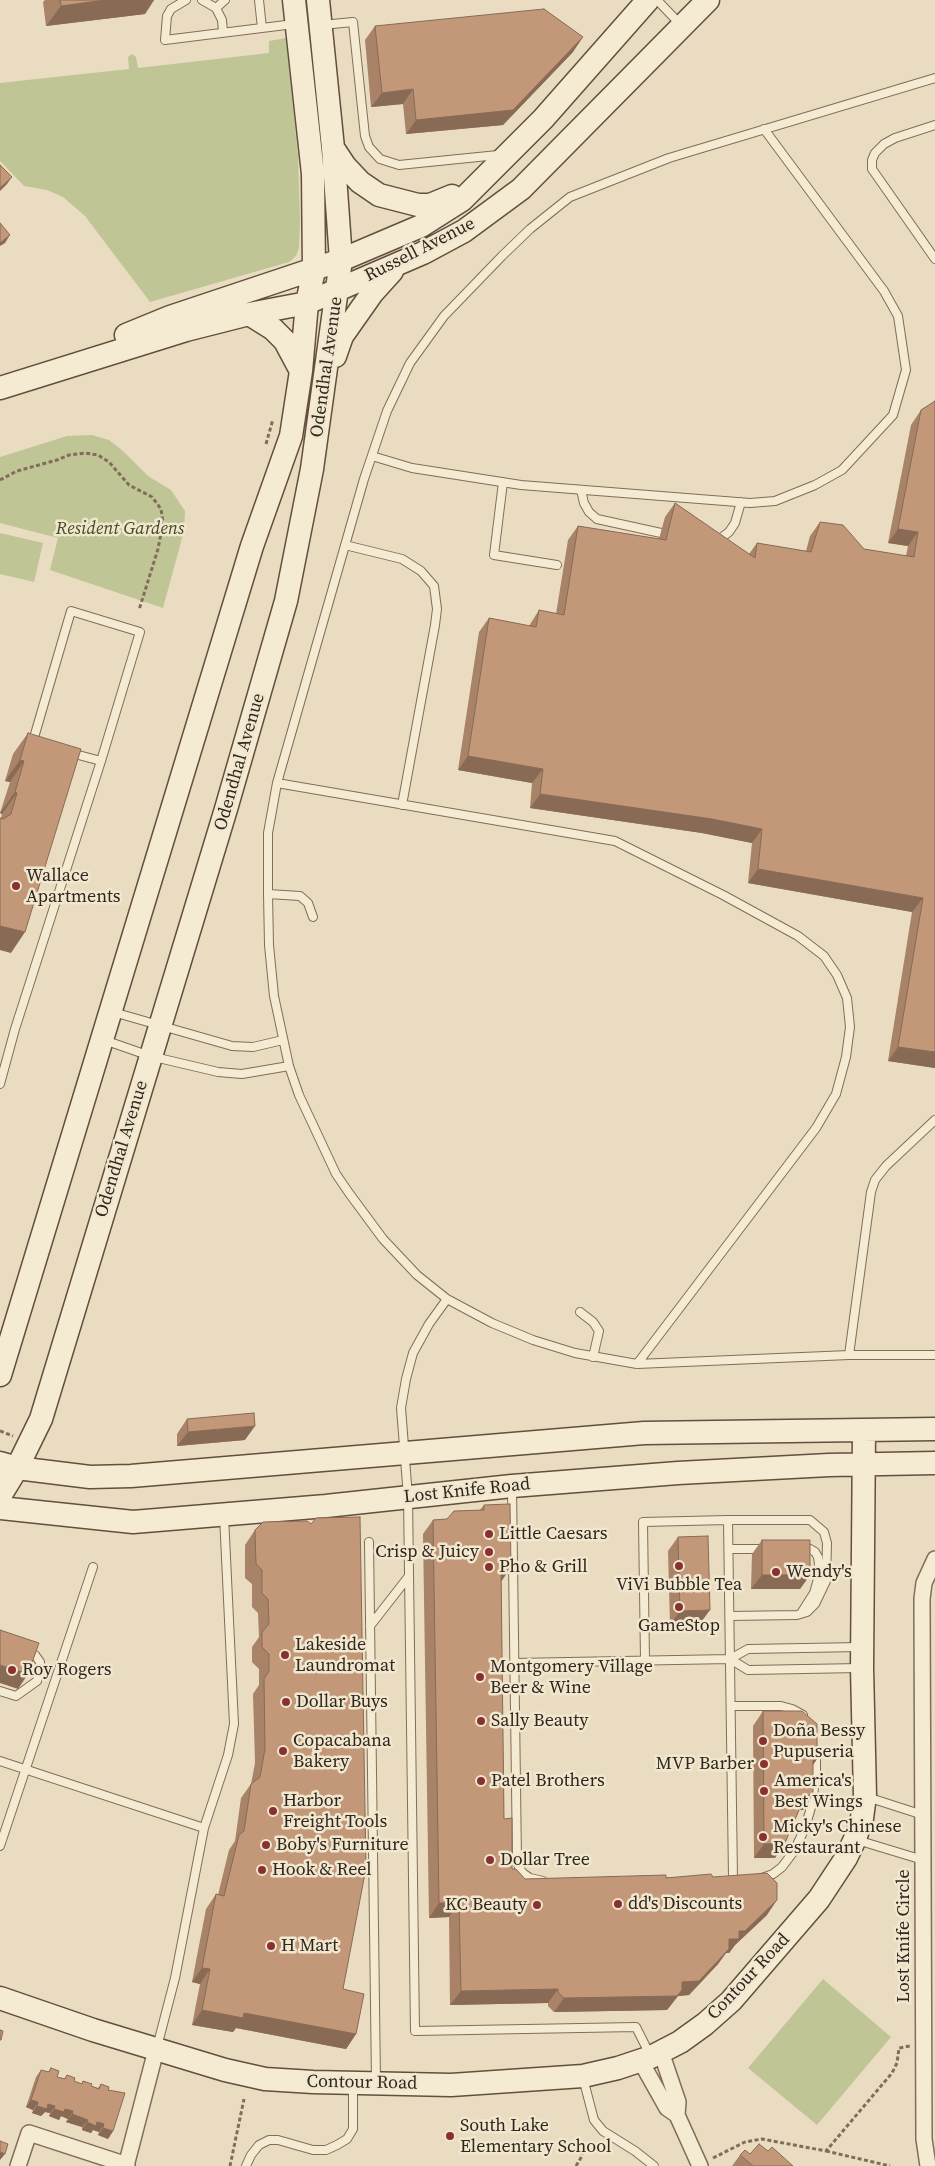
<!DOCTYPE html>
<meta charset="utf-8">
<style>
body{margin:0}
canvas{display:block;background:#e9dcc0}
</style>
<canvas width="935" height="2166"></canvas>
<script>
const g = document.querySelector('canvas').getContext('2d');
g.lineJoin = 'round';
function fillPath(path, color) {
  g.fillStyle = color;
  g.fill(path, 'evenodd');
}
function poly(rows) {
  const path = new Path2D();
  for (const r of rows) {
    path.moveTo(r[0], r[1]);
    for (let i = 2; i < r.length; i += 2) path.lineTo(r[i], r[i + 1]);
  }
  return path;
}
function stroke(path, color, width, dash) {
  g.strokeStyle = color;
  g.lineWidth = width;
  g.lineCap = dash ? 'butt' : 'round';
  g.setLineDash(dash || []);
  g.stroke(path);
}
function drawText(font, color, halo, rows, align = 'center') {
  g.font = font + ' "Source Serif 4",serif';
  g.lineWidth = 5;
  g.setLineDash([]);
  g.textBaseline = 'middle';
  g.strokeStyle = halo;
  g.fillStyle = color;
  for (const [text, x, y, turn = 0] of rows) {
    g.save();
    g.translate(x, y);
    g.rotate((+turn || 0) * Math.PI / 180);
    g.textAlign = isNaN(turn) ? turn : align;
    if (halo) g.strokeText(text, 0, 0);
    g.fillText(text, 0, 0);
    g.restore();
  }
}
fillPath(poly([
 [286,38,298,156,300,221,299,248,296,256,289,262,150,302,85,216,63,197,47,190,24,186,0,161,0,83,129,69,128,57,132,54,136,57,138,68,269,53,269,41],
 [92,435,109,440,123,451,148,476,171,490,185,511,184,531,163,608,50,570,58,538,0,523,0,457,67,436],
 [0,533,43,543,34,582,0,574],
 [823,1979,891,2037,817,2125,748,2068]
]), '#c0c596');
const lane = poly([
 [186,0,171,9,167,16,165,40,294,24],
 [202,0,216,8,222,20,223,32],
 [259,0,262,28],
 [657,0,680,24],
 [216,8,225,0],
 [322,25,353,22,365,136,369,147,380,159,399,165,498,155],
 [935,78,669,158,570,197,530,229,502,256,444,316,410,363,387,411,364,479,277,783,268,833,268,894,269,945,274,996,289,1066,299,1095,336,1174,349,1193,383,1239,417,1275,447,1299,492,1323,533,1340,575,1353,637,1364,849,1355,935,1355],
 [935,125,895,138,884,144,875,153,872,160,872,169,935,259],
 [372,456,412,468,521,485,750,503,775,501,815,485,842,470,893,415,906,370,898,316,884,291,764,129],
 [503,482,494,555,557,565],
 [581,490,584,503,589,512,597,519,661,533],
 [715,538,721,538,729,532,735,523,741,502],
 [345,545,402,559,421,571,434,586,437,609,435,625,402,805],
 [71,753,101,761],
 [277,783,615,841,723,895,798,936,824,956,837,975,847,998,850,1027,846,1057,836,1094,816,1128,637,1364],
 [268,894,300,896,308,903,313,917],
 [113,1012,232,1046,253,1047,283,1040],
 [104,1040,150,1056,218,1072,242,1074,289,1066],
 [0,1084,15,1029,101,761,140,632,71,611,33,741,36,742],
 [447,1299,429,1324,413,1353,406,1379,401,1408,408,1497,415,2031,636,2027,650,2055],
 [580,1312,593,1322,599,1331,593,1357],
 [849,1355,871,1192,875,1180,886,1166,935,1120],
 [512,1488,517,1859,519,1868,524,1874,530,1878,543,1881],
 [728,1520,810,1520,824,1532,827,1543,826,1581,815,1604,807,1612,797,1615,730,1616],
 [369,1542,376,2081],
 [729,1549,763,1549],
 [802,1612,814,1593,820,1572,818,1557,815,1552,810,1549,802,1548],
 [370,1626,409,1576],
 [730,1659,748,1670,860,1668],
 [645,1660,643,1522,728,1520,733,1878],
 [515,1663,730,1659,748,1649,860,1647],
 [0,1691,16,1696,37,1681,40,1671,40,1662,35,1655,26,1651],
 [731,1706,781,1706,792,1709,803,1715],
 [0,1761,204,1828],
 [867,1797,923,1815],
 [857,1840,923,1860],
 [0,1846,93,1567],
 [762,1878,773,1874,782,1867,794,1851,805,1828,812,1804,816,1772,816,1750],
 [157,2047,175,1978,204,1828,228,1755,234,1724,224,1516],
 [583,2078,594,2120,603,2131,635,2151,654,2166],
 [246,2166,251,2155,259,2145,269,2140,278,2140,313,2150,326,2150,337,2145,347,2139,353,2129,353,2086]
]);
const street = poly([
 [661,2052,678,2102,677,2115,700,2166],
 [640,2060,667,2108,677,2115],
 [18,2166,29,2133,127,2165],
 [126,2166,156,2050],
 [928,2166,924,2139,922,1599,924,1583,935,1559]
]);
const secondary = poly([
 [333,148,345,166,360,182,379,195,418,205,430,205,452,196],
 [249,314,273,329,285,341,301,371],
 [126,335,170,317,341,260,421,226,462,200,543,119,648,0],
 [335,356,342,336,361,309,373,292,392,271],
 [0,388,186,330,249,314,307,303,423,253,464,231,521,189,708,0],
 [0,1375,252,546,291,436,301,371,307,303,314,270,313,174,294,0],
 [0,1463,17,1468,90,1477,131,1476,644,1433,935,1429],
 [0,1496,17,1468,41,1419,226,809,286,601,312,469,341,260,333,148,318,0],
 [0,1508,133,1522,326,1506,512,1486,678,1473,829,1465,935,1463],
 [0,1998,93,2030,225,2070,265,2079,313,2082,451,2085,583,2076,618,2068,651,2057,680,2042,705,2024,731,2001,819,1899,846,1858,855,1839,862,1818,865,1796,862,1668,864,1431]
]);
stroke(lane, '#806e5a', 10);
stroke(street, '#806e5a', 18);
stroke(secondary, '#624f3d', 25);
stroke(poly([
 [266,444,273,419],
 [0,480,17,471,57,460,69,455,85,453,98,455,109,462,129,485,152,497,161,509,163,522,158,549,139,610],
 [0,1431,13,1436],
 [826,2151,890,2166],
 [713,2158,745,2142,762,2139,826,2151,892,2073,897,2063,899,2048,910,2046],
 [230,2166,244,2099],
 [576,2166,582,2156,582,2141]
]), '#806e5a', 3, [4, 2.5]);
stroke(lane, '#f5ead2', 8);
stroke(street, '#f5ead2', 15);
stroke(secondary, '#f5ead2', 22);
fillPath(poly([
 [45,0,154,0,145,14,46,26,43,2],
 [375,26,573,52,503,125,406,134,403,104,371,107,365,40],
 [935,401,935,1068,888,1061,912,912,748,883,752,843,702,833,530,808,532,783,458,770,479,632,489,618,529,626,539,610,556,614,568,540,578,526,659,539,665,517,675,503,749,554,757,543,806,551,810,536,820,522,864,549,906,556,908,546,888,543,911,425,921,410],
 [28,733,11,953,1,818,2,814,0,813,10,782,5,781,13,754],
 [187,1419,245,1440,177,1446,177,1434],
 [484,1505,501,1581,504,1819,512,1869,525,1879,713,1877,767,1915,735,1945,729,1953,726,1953,718,1964,689,1995,678,1996,667,2010,554,2012,548,2006,548,2003,450,2005,449,1917,429,1918,423,1534,433,1520,447,1519,480,1510],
 [263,1522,343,1989,356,2034,346,2049,236,2028,233,2032,192,2025,200,1984,192,1982,206,1909,216,1894,218,1895,229,1850,235,1841,241,1798,251,1784,255,1763,253,1694,259,1685,259,1669,252,1662,252,1647,259,1637,258,1613,252,1607,252,1584,245,1578,245,1545,255,1530],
 [678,1537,699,1625,670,1625,668,1551],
 [762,1540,810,1575,800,1589,751,1589,752,1554],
 [763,1711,817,1759,813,1765,803,1810,799,1810,775,1858,754,1858,753,1726],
 [51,2068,57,2077,64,2079,67,2075,74,2081,81,2084,83,2081,91,2086,98,2088,101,2084,108,2090,113,2131,108,2139,98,2135,99,2132,93,2130,91,2133,82,2130,82,2127,66,2122,68,2119,61,2116,59,2120,49,2116,50,2113,45,2112,41,2116,32,2113,33,2110,26,2107,36,2077,41,2070,48,2072],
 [768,2151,793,2166,732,2166,740,2155]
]), '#a88368');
fillPath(poly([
 [106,0,154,0,145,14,46,26,61,6],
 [583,37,573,52,503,125,406,134,416,120],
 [413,89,403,104,371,107,382,93],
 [12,177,7,184,0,191,0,188],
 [10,235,5,243,0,246,0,243],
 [898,529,918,532,908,546,888,543],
 [468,756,543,769,532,783,458,770],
 [20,760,24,761,10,782,5,781],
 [15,792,17,793,2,814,0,813],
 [540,794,712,819,762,829,752,843,702,833,530,808],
 [758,869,923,898,912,912,748,883],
 [0,926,25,932,11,953,0,950],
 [898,1047,935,1052,935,1068,888,1061],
 [255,1426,245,1440,177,1446,188,1432],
 [511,1567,501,1582,501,1568],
 [762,1575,810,1575,800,1589,751,1589],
 [710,1610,699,1625,670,1625,680,1611],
 [0,1665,28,1674,18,1689,0,1683],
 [813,1759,817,1759,807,1773],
 [813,1795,803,1810,795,1810,805,1796],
 [785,1843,775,1858,754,1858,764,1844],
 [777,1900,767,1915,735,1945,729,1953,726,1953,718,1964,689,1995,678,1996,667,2010,554,2012,564,1998,682,1982,729,1939],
 [439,1903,459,1903,449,1917,429,1918],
 [202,1968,210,1969,200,1984,192,1982],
 [558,1989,548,2003,450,2005,461,1991],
 [202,2010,244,2013,356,2034,346,2049,236,2028,233,2032,192,2025],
 [31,2100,38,2102,33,2110,26,2107],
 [48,2104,55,2106,50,2113,45,2112,41,2116,32,2113,37,2106],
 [54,2109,65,2109,73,2111,68,2119,61,2116,59,2120,49,2116],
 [72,2114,88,2120,82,2127,66,2122],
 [87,2122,97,2122,104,2124,99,2132,93,2130,91,2133,82,2130],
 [103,2128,113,2131,108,2139,98,2135],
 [1,2152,5,2154,0,2160,0,2154]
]), '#886a55');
const building = poly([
 [60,0,106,0,61,6,60,0],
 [544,9,583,37,513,110,416,120,413,89,382,93,375,26,544,9],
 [0,165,12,177,0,188,0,165],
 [0,223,10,235,0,243,0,223],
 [935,401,935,1052,898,1047,923,898,758,869,762,829,712,819,540,794,543,769,468,756,489,618,536,627,539,610,564,615,578,526,666,540,675,503,755,558,757,543,811,552,820,522,843,525,864,549,914,557,918,532,898,529,921,410,935,401],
 [28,733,81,749,25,932,0,926,0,818,3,819,11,814,17,793,15,792,24,761,20,760,28,733],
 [254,1413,255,1426,188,1432,187,1419,254,1413],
 [510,1504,511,1567,501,1568,504,1819,512,1818,512,1869,516,1869,525,1879,666,1875,666,1878,711,1874,713,1877,767,1873,777,1883,777,1900,745,1931,739,1931,739,1939,729,1939,729,1949,699,1981,682,1982,682,1990,677,1996,564,1998,558,1992,558,1989,461,1991,459,1903,439,1903,433,1520,447,1519,454,1511,484,1510,484,1505,510,1504],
 [360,1517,366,1868,343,1989,364,1994,356,2034,244,2013,243,2018,202,2010,210,1969,202,1968,216,1894,224,1896,239,1835,244,1831,251,1784,260,1777,265,1749,264,1679,269,1671,269,1654,262,1647,262,1632,269,1624,268,1599,262,1593,262,1570,256,1564,255,1530,263,1522,307,1521,311,1524,316,1518,360,1517],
 [708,1536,710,1610,680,1611,678,1537,708,1536],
 [762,1540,810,1540,810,1575,762,1575,762,1540],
 [0,1630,39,1643,28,1674,0,1665,0,1630],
 [763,1711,802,1711,817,1724,817,1759,813,1759,813,1795,805,1796,785,1843,764,1844,763,1711],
 [0,2030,3,2031,1,2040,0,2040,0,2030],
 [51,2068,59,2071,57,2077,65,2079,67,2075,75,2078,74,2081,82,2084,83,2081,92,2084,91,2086,99,2089,101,2084,109,2087,108,2090,125,2093,113,2131,103,2128,104,2124,97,2122,96,2126,87,2122,88,2120,72,2114,73,2111,65,2109,64,2112,54,2109,55,2106,48,2104,47,2109,37,2106,38,2102,31,2100,41,2070,49,2072,51,2068],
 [0,2141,8,2144,5,2154,1,2152,0,2156,0,2141],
 [759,2144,768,2151,772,2147,793,2166,753,2166,740,2155,745,2150,750,2154,759,2144]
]);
fillPath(building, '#c39879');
stroke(building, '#886a55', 1);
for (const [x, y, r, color] of [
 [16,886,5,"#893031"],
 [489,1534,5,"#893031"],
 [489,1552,5,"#893031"],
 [679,1566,5,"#893031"],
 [489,1567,5,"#893031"],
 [776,1572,5,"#893031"],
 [679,1607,5,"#893031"],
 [285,1655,5,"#893031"],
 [12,1670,5,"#893031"],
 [480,1677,5,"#893031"],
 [286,1702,5,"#893031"],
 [481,1721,5,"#893031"],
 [763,1741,5,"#893031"],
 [283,1751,5,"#893031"],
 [764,1764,5,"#893031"],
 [481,1781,5,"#893031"],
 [764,1791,5,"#893031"],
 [273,1811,5,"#893031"],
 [763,1837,5,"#893031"],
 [266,1845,5,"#893031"],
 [490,1860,5,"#893031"],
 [262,1870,5,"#893031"],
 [618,1904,5,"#893031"],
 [537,1905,5,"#893031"],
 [271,1946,5,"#893031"],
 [450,2136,5,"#893031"]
]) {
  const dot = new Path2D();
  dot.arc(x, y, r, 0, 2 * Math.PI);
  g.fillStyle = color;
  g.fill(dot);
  stroke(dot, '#f1e7cf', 2);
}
drawText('18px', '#31261d', '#f1e7cf', [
 ["Russell Avenue",420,250,-27],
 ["Odendhal Avenue",327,367,-82],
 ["Odendhal Avenue",240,762,-74],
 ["Odendhal Avenue",122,1149,-73],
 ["Lost Knife Road",467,1491,-6],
 ["Lost Knife Circle",904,1936,-90],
 ["Contour Road",749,1977,-47],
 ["Contour Road",362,2083,1]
]);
drawText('italic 18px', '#424b25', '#f1e7cf', [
 ["Resident Gardens",120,529]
]);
drawText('18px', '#31261d', '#f1e7cf', [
 ["Wallace",26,876],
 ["Apartments",26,897],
 ["Little Caesars",499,1534],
 ["Crisp & Juicy",479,1552,"right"],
 ["Pho & Grill",499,1567],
 ["Wendy's",786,1572],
 ["ViVi Bubble Tea",679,1585,"center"],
 ["GameStop",679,1626,"center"],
 ["Lakeside",295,1645],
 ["Laundromat",295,1666],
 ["Montgomery Village",490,1667],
 ["Beer & Wine",490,1688],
 ["Roy Rogers",22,1670],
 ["Dollar Buys",296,1702],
 ["Sally Beauty",491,1721],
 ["Doña Bessy",773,1731],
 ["Pupuseria",773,1752],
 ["Copacabana",293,1741],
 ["Bakery",293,1762],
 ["MVP Barber",754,1764,"right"],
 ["Patel Brothers",491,1781],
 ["America's",774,1781],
 ["Best Wings",774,1802],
 ["Harbor",283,1801],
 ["Freight Tools",283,1822],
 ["Micky's Chinese",773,1827],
 ["Restaurant",773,1848],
 ["Boby's Furniture",276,1845],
 ["Dollar Tree",500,1860],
 ["Hook & Reel",272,1870],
 ["dd's Discounts",628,1904],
 ["KC Beauty",527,1905,"right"],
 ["H Mart",281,1946],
 ["South Lake",460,2126],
 ["Elementary School",460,2147]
], 'left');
</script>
